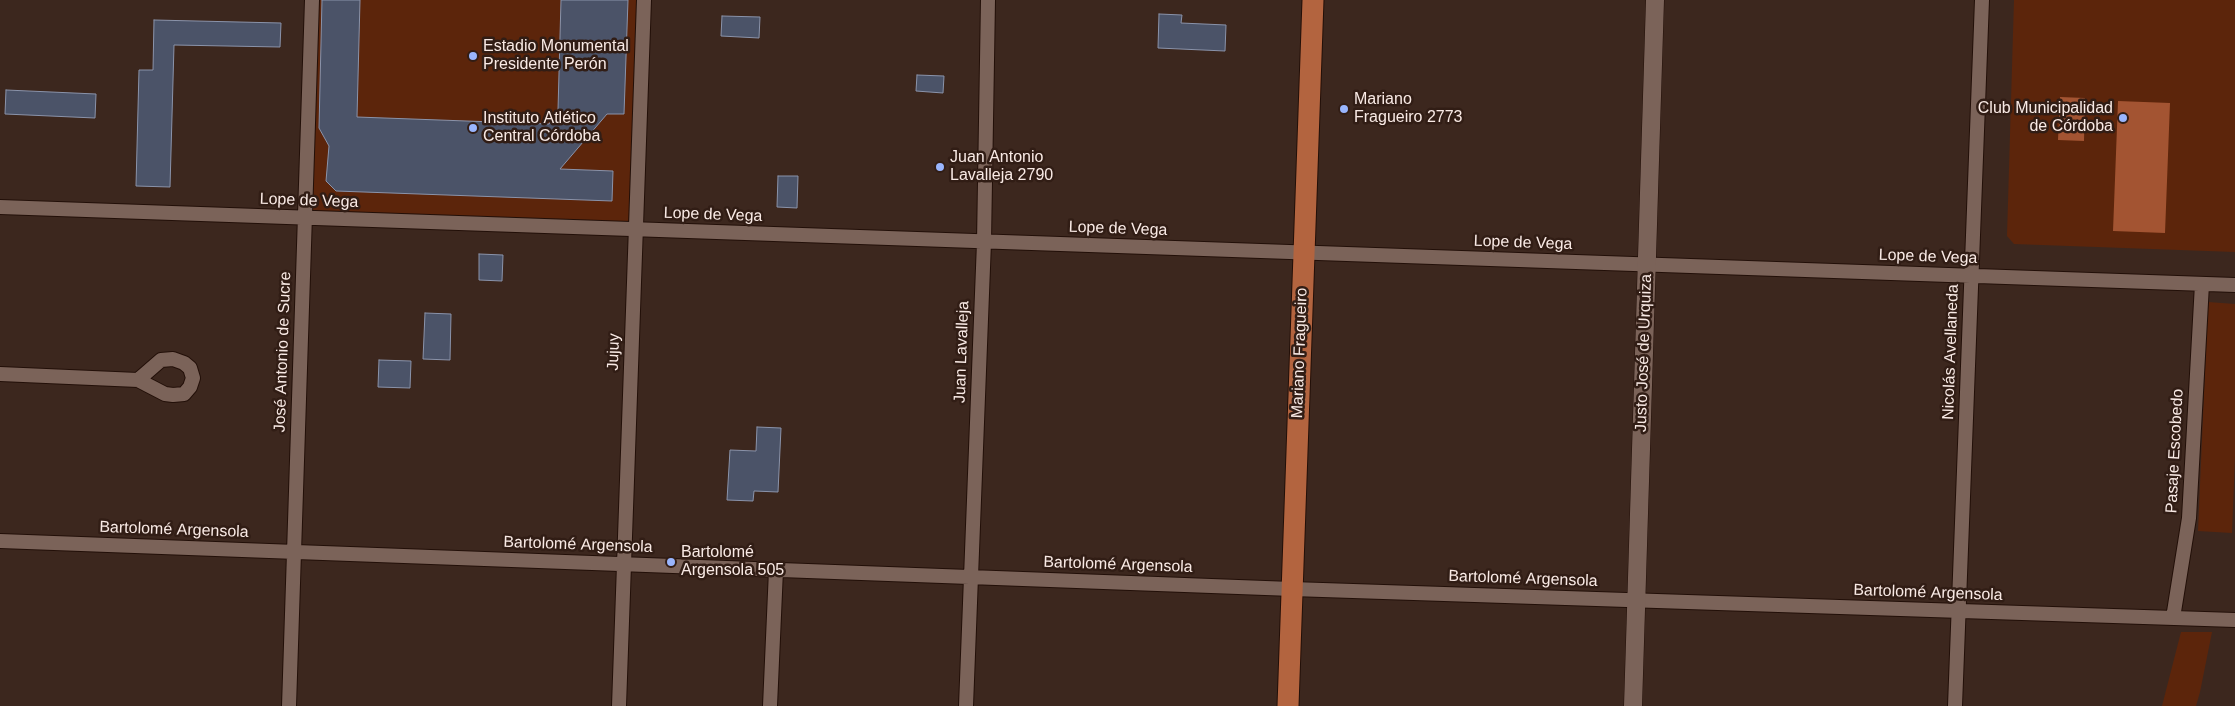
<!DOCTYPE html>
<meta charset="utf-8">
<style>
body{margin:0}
canvas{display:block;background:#3c271e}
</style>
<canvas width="2235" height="706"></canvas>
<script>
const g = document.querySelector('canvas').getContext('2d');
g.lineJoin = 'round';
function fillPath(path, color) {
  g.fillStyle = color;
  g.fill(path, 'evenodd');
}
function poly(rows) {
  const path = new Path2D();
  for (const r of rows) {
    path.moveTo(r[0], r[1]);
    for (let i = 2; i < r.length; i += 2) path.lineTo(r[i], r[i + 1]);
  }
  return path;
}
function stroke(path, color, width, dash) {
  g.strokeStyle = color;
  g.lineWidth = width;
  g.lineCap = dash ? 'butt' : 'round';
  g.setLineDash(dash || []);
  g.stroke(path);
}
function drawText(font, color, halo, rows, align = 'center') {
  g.font = font + ' Arial,sans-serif';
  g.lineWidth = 5;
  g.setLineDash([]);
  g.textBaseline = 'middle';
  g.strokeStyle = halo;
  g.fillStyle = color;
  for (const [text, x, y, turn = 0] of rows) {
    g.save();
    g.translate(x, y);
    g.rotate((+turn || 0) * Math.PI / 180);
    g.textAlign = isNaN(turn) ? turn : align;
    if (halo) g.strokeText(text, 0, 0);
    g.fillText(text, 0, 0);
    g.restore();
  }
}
fillPath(poly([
 [312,0,644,0,636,229,305,218],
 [2014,0,2235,0,2235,252,2014,244,2007,236],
 [2208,302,2235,304,2235,456,2232,533,2198,531],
 [2181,632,2212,632,2200,692,2196,706,2162,706]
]), '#5c250b');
fillPath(poly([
 [2060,97,2085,98,2084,141,2058,140],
 [2118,101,2170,103,2165,233,2113,231]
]), '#a35432');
const building = poly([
 [322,0,360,0,357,117,549,124,558,110,561,0,628,0,624,114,607,114,560,169,613,171,612,201,336,191,326,181,329,146,319,128,322,0],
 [1159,14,1182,15,1181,23,1226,25,1225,51,1158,48,1159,14],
 [722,16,760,17,759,38,721,36,722,16],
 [154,20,281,23,280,47,174,45,170,187,136,186,139,70,153,70,154,20],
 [917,75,944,76,943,93,916,91,917,75],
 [6,90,96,94,95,118,5,114,6,90],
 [778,176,798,176,797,208,777,207,778,176],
 [479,254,503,255,502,281,479,280,479,254],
 [425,313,451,314,450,360,423,359,425,313],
 [379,360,411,361,410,388,378,387,379,360],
 [757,427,781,428,778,492,754,491,753,501,727,500,730,450,756,451,757,427]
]);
fillPath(building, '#4b5368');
stroke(building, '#8a93aa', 1);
const minor = poly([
 [0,207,2235,285],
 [0,374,138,380,165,394,173,395,184,394,190,387,193,378,190,368,184,363,173,359,161,360,138,380],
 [0,541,1292,589,2235,620],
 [2173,618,2189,518,2202,284],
 [289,706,312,0],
 [619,706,644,0],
 [770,706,776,570],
 [966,706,984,242,988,0],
 [1955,706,1982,0]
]);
const tertiary = poly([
 [1633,706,1655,0]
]);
const primary = poly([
 [1288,706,1313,0]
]);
stroke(minor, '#220f08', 16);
stroke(tertiary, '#220f08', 19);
stroke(primary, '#220f08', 23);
stroke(minor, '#7b6359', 14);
stroke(tertiary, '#7b6359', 18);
stroke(primary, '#b3643f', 21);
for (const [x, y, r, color] of [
 [473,56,5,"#99b5fd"],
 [1344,109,5,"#99b5fd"],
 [2123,118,5,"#99b5fd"],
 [473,128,5,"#99b5fd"],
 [940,167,5,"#99b5fd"],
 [671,562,5,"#99b5fd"]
]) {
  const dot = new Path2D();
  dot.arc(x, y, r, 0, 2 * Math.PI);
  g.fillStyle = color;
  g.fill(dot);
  stroke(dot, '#311d15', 2);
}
drawText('16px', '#f9eae5', '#311d15', [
 ["Estadio Monumental",483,47],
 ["Presidente Perón",483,65],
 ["Mariano",1354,100],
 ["Fragueiro 2773",1354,118],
 ["Club Municipalidad",2113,109,"right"],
 ["de Córdoba",2113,127,"right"],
 ["Instituto Atlético",483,119],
 ["Central Córdoba",483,137],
 ["Juan Antonio",950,158],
 ["Lavalleja 2790",950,176],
 ["Bartolomé",681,553],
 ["Argensola 505",681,571]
], 'left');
drawText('16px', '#f9eae5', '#311d15', [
 ["Lope de Vega",309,201,2],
 ["Lope de Vega",713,215,2],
 ["Lope de Vega",1118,229,2],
 ["Lope de Vega",1523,243,2],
 ["Lope de Vega",1928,257,2],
 ["José Antonio de Sucre",283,352,-88],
 ["Jujuy",614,352,-88],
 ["Juan Lavalleja",962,352,-88],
 ["Nicolás Avellaneda",1951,352,-88],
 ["Mariano Fragueiro",1300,353,-88],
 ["Justo José de Urquiza",1644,353,-88],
 ["Pasaje Escobedo",2175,451,-87],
 ["Bartolomé Argensola",174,530,2],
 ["Bartolomé Argensola",578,545,2],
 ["Bartolomé Argensola",1118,565,2],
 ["Bartolomé Argensola",1523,579,2],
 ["Bartolomé Argensola",1928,593,2]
]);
</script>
